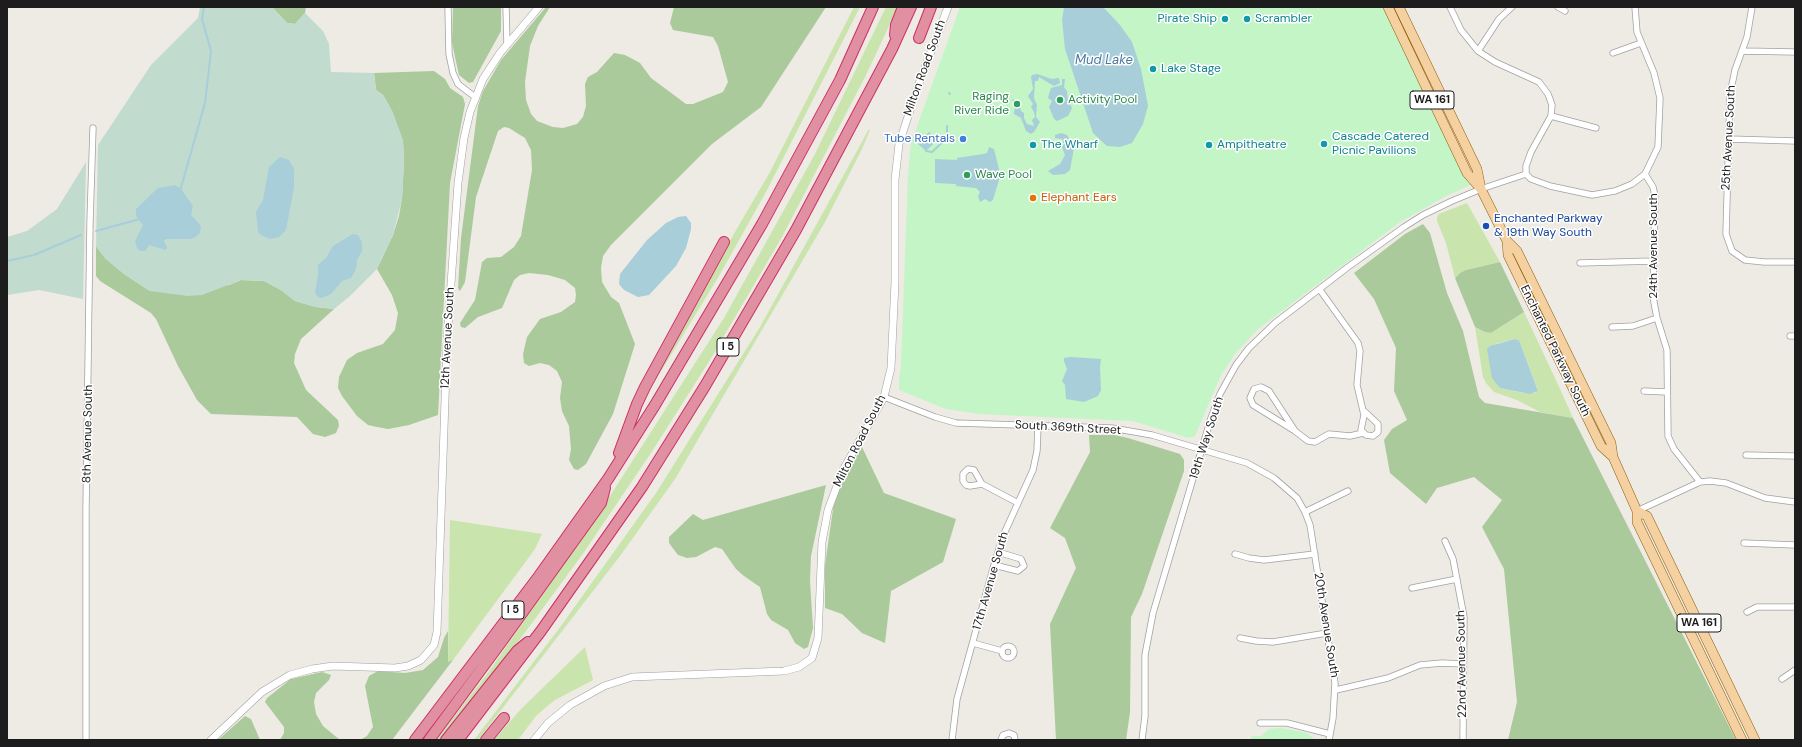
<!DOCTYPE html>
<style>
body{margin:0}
#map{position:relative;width:1802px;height:747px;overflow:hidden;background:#eeeae4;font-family:"DM Sans",sans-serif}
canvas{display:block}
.frame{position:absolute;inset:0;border:8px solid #1d1d1d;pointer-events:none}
</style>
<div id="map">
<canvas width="1802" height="747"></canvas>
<div class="frame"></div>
</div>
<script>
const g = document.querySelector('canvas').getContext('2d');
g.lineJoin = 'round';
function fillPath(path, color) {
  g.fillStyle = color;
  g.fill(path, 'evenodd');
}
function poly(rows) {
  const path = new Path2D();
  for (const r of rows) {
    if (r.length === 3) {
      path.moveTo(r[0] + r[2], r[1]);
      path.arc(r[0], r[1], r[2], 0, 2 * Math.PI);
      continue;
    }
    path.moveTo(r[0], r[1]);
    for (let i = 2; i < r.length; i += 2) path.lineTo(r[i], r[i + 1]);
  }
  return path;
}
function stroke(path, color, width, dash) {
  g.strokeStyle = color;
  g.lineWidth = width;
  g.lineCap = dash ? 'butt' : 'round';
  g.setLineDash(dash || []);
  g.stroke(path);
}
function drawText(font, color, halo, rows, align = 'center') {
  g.font = font + ' "DM Sans",sans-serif';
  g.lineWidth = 3;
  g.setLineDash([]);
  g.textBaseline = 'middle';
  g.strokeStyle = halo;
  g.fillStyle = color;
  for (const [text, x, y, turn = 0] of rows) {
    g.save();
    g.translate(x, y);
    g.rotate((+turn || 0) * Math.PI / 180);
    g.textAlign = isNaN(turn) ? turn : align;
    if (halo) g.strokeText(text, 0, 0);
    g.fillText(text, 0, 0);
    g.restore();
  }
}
fillPath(poly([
 [854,7,860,7,767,190,719,276,652,386,642,397,665,352,770,172],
 [886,7,898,7,865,77,782,237,710,360,651,453,582,555,518,642,440,740,436,740,490,670,601,510,724,318,815,154],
 [869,129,870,130,861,151,825,222,675,479,620,556,478,740,474,740,561,626,656,493,760,327],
 [1467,203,1500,262,1466,270,1460,273,1455,278,1446,243,1437,221,1437,217,1439,214],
 [1524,312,1561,391,1573,418,1540,412,1517,400,1494,392,1486,383,1483,377,1475,327,1485,332,1491,333],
 [1515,339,1519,340,1538,390,1535,393,1523,393,1500,388,1495,344],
 [450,520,542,534,535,549,453,660,448,662],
 [585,647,593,680,555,700,545,708,536,716,518,740,494,740,521,709]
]), '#c9e5ad');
fillPath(poly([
 [272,7,306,7,305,13,295,24,287,23],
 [453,7,501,7,501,31,473,82,469,83,459,75,455,57,452,42],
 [546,7,550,7,538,26,530,46,525,82,526,100,531,114,537,121,553,127,563,128,577,124,583,117,586,106,585,84,588,77,597,72,614,53,625,55,640,63,651,78,686,104,693,104,723,92,728,82,718,46,713,37,673,30,670,23,674,7,826,7,761,107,712,144,611,245,603,256,601,268,602,282,611,297,619,303,635,344,613,414,586,464,578,470,574,469,569,460,571,449,569,426,562,411,560,398,562,382,557,371,549,365,540,363,529,366,524,363,523,354,527,337,540,319,561,312,575,302,576,295,575,288,565,280,548,275,529,273,520,275,514,280,502,308,478,317,465,328,461,327,460,323,475,300,482,262,487,258,501,257,514,247,521,236,532,170,531,150,525,138,509,128,504,127,498,131,476,197,465,282,460,291,458,288,461,238,478,106,483,91,501,60],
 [434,71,445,79,450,88,463,97,465,104,450,183,438,415,409,425,388,429,377,427,368,425,357,416,342,396,338,388,339,377,347,360,357,353,383,344,395,330,398,313,392,295,377,269,393,235,399,216,402,198,404,161,403,141,392,111,383,95,376,90,374,73],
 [1423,224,1430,233,1447,293,1463,331,1479,397,1485,403,1573,418,1736,740,1508,740,1517,702,1504,569,1482,527,1502,500,1474,477,1437,488,1426,504,1390,473,1384,440,1392,429,1407,420,1394,391,1396,348,1374,299,1354,273,1405,234],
 [96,246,105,258,124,274,150,291,229,285,241,280,264,281,281,290,295,301,316,307,334,309,301,339,295,354,294,363,306,390,338,420,339,426,336,433,325,437,313,434,297,417,211,414,197,400,178,366,156,319,151,313,100,281,96,276],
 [1500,262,1524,312,1491,333,1485,332,1475,327,1455,278,1460,273,1466,270],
 [1089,435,1114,435,1128,438,1180,454,1184,460,1184,471,1142,594,1131,617,1130,712,1126,740,1056,740,1050,624,1076,568,1065,538,1050,528,1090,452],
 [862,447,884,493,956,519,943,562,891,591,885,643,862,633,842,614,825,608,825,565,834,502,842,481],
 [826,485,811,556,810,581,813,628,808,647,804,649,795,643,788,630,771,620,767,614,760,587,744,576,736,569,722,549,715,547,696,557,687,558,678,555,669,543,669,537,693,514,703,520],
 [448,631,448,662,453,660,392,740,360,740,367,736,373,727,365,686,369,676,378,671,405,673,423,670,438,657,444,638],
 [322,672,331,675,329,680,316,693,314,702,316,714,323,726,340,740,280,740,284,733,284,727,265,702,267,698,291,679],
 [245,716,251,719,260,740,218,740]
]), '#aaca9b');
fillPath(poly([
 [200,7,272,7,287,23,295,24,305,13,323,31,329,44,331,72,374,73,376,90,383,95,392,111,403,140,404,161,402,199,393,235,377,269,350,296,334,309,316,307,295,301,281,290,264,281,241,280,202,295,188,296,150,291,124,274,105,258,96,246,98,145,151,65,198,18],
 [86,162,83,299,39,290,7,295,7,237,27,231,57,209]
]), '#c2dbcf');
fillPath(poly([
 [960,7,1384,7,1473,184,1446,196,1400,222,1258,329,1235,354,1221,375,1195,436,1189,438,1133,421,979,414,946,409,899,390,899,382,901,364,908,176,911,143],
 [1281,728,1307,733,1315,740,1252,740,1251,736,1261,736,1269,729]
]), '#c3f5c6');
fillPath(poly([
 [1064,7,1103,7,1120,25,1132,42,1141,69,1148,106,1143,124,1132,143,1120,147,1107,146,1093,133,1065,49,1062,20],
 [1037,74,1052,79,1059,78,1060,83,1054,86,1039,77,1038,81,1035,81,1034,98,1037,105,1036,117,1040,122,1034,132,1031,134,1026,131,1021,118,1014,114,1015,104,1012,100,1013,99,1019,103,1021,111,1024,113,1024,118,1027,124,1034,126,1032,120,1035,117,1034,112,1031,107,1033,104,1028,96,1033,89,1031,77,1032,75],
 [1062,79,1065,79,1064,87,1067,91,1068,100,1072,108,1068,116,1057,121,1054,119,1049,107,1052,101,1048,98,1049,94,1051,88,1062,85],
 [929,132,937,140,926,151,918,144],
 [1061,133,1067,135,1074,148,1070,170,1065,174,1053,175,1048,171,1060,164,1065,155,1062,147,1064,144,1062,139,1055,138,1055,135],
 [989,147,994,149,999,169,999,180,993,200,990,202,985,199,980,202,978,196,980,192,976,188,956,186,956,184,935,183,935,159,957,160,957,158,983,154,987,153],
 [280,157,289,160,294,169,294,188,286,230,279,237,270,239,261,235,258,232,256,212,263,200,269,167],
 [175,185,181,189,193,206,191,215,201,226,200,233,194,238,189,239,166,239,164,241,167,247,166,250,149,245,145,251,140,251,137,248,135,241,143,225,136,216,136,209,158,188],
 [686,216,691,223,691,229,686,248,676,266,649,295,638,297,624,290,619,284,620,274,647,240,666,223,678,217],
 [353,234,358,235,362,242,362,251,357,260,356,269,351,278,342,281,331,294,322,298,318,297,315,293,318,275,318,265,326,258,333,246],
 [1515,339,1519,340,1538,391,1530,394,1500,388,1492,378,1487,349,1490,346],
 [1071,357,1101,359,1100,368,1101,390,1098,396,1084,402,1066,399,1065,385,1062,381,1067,369,1064,361,1064,358]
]), '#a7ced9');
stroke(poly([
 [949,93,950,94],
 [926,151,932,152,947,138,947,126],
 [180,191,205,103,211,51,202,19,204,7],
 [96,231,140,219],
 [7,261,34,255,81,235]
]), '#a7ced9', 2);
const minor = poly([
 [448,7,449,54,453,73,458,84,475,97],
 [506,7,507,45],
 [1450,7,1461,30,1478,51,1495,62,1539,82,1548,94,1552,105,1551,116,1531,152,1526,166,1526,174],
 [1558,7,1565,11],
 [1752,7,1747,37,1735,70,1730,94,1726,234,1732,251,1745,260,1764,262,1795,262],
 [1478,51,1499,19,1512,7],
 [1743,51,1795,52],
 [1613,53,1641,43],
 [1551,116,1596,128],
 [1729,139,1795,141],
 [1526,174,1531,179,1550,186,1592,195,1615,191,1632,184,1645,174,1658,147,1660,98,1654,73,1637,32,1635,7],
 [1645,174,1653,187,1655,196,1653,297,1657,318,1667,350,1668,436,1674,449,1700,482],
 [1580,263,1653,261],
 [1320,290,1358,343,1360,351,1357,385,1364,415,1361,430,1366,435,1373,436,1378,432,1378,424,1364,411],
 [1612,327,1633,326,1657,318],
 [1790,336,1795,336],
 [1644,391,1667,392],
 [884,397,935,417,956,423,1112,428,1152,435,1247,463,1274,478,1297,498,1305,512,1310,525,1335,683,1333,718,1329,740],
 [1295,431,1253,405,1250,398,1254,389,1261,387,1269,391,1295,431,1308,441,1315,442,1329,434,1350,436,1363,433],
 [1746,455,1795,456],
 [982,484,970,486,966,485,963,481,963,474,968,469,974,470,982,484,1018,503],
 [1637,511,1700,482,1710,481,1726,483,1765,498,1795,502],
 [1305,512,1348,491],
 [1445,541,1453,559,1464,617,1463,740],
 [1744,543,1795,545],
 [1235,554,1249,558,1264,560,1315,554],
 [994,565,1018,571,1024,566,1021,559,998,552],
 [1412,588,1457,579],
 [1747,612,1757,607,1795,607],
 [1240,638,1256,641,1273,642,1327,633],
 [973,643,1002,651],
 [1008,652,6],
 [1782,679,1795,670],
 [1336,690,1388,678,1420,665,1442,663,1463,664],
 [1260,723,1287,723,1330,734],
 [86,740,86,510,90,222,93,128],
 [952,740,957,699,994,565,1003,536,1033,470,1037,451,1038,426],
 [1001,740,1003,735,1009,733,1014,735,1015,740],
 [1142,740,1145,716,1145,655,1153,613,1211,418,1220,394,1236,365,1249,348,1275,323,1348,267,1404,227,1423,215,1452,201,1481,189,1526,174]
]);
const tertiary = poly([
 [211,740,262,692,290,675,312,669,333,666,395,668,408,666,421,660,434,645,437,632,447,342,458,183,464,138,470,112,483,79,500,53,539,7],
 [534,740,548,723,570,705,604,686,632,677,784,671,799,667,812,658,818,638,822,542,828,510,843,470,884,397,891,368,895,282,895,180,899,144,918,86,948,7]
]);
const primary = poly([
 [1388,7,1467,173,1480,188],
 [1399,7,1477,169,1481,189,1507,241,1508,255,1601,446,1613,457],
 [1507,241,1517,251,1611,443,1613,457,1637,511,1637,522,1742,740],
 [1637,511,1647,516,1755,740]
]);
const motorway = poly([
 [895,35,896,25,903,7],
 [919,38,931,7],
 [619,453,637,404,645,387,724,242],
 [415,740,539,576,608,479,655,405,762,224,840,80,873,7],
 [429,740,502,641,601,503,605,488],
 [446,740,517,651,528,642],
 [458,740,541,631,642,487,705,386,796,230,892,49,911,7],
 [486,740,504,718]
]);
stroke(minor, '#a1a1a1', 7);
stroke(tertiary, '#a1a1a1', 8);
stroke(primary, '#8d5f0a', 10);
stroke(motorway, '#cd2f68', 12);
stroke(minor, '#fff', 5.5);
stroke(tertiary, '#fff', 7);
stroke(primary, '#f5d0a1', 9);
stroke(motorway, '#e090a0', 10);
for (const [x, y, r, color] of [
 [1225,19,4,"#0f9aa8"],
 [1247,19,4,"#0f9aa8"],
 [1153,69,4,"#0f9aa8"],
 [1060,100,4,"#2e9e5b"],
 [1017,104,4,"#2e9e5b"],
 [963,139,4,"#3f7fe0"],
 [1324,144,4,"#0f9aa8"],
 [1033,145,4,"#0f9aa8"],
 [1209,145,4,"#0f9aa8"],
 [967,175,4,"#2e9e5b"],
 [1033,198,4,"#e8710a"],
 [1486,226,4,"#1a4fb4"]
]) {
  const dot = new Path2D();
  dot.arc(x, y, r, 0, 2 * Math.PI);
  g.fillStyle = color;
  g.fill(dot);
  stroke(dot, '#fff', 1.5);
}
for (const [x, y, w] of [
 [1432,100,44],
 [728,347,22],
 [513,610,22],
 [1699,623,44]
]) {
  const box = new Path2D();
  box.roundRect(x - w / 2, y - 9, w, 18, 3);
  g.fillStyle = '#fff';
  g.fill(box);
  stroke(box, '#1d1d1d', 1);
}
drawText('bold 11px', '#1d1d1d', null, [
 ["WA 161",1432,100],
 ["I 5",728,347],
 ["I 5",513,610],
 ["WA 161",1699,623]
]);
drawText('12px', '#0d838f', '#fff', [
 ["Pirate Ship",1217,19,"right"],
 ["Scrambler",1255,19],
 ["Lake Stage",1161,69],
 ["Cascade Catered",1332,137],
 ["Picnic Pavilions",1332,151],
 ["The Wharf",1041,145],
 ["Ampitheatre",1217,145]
], 'left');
drawText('12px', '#1d1d1d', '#fff', [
 ["Milton Road South",925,68,-70],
 ["25th Avenue South",1729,138,-87],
 ["24th Avenue South",1654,246,-90],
 ["12th Avenue South",448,338,-87],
 ["Enchanted Parkway South",1555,351,64],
 ["South 369th Street",1068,428,3],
 ["8th Avenue South",88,434,-89],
 ["19th Way South",1207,438,-72],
 ["Milton Road South",860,441,-63],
 ["17th Avenue South",991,581,-74],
 ["20th Avenue South",1326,625,81],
 ["22nd Avenue South",1462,664,-91]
]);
drawText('12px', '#27864d', '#fff', [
 ["Raging",1009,97,"right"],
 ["River Ride",1009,111,"right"],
 ["Activity Pool",1068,100],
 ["Wave Pool",975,175]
], 'left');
drawText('12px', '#366cbe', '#fff', [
 ["Tube Rentals",955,139]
], 'right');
drawText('12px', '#c56008', '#fff', [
 ["Elephant Ears",1041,198]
], 'left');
drawText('12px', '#164399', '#fff', [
 ["Enchanted Parkway",1494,219],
 ["& 19th Way South",1494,233]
], 'left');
drawText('italic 13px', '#4d789f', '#fff', [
 ["Mud Lake",1104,61]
]);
</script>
